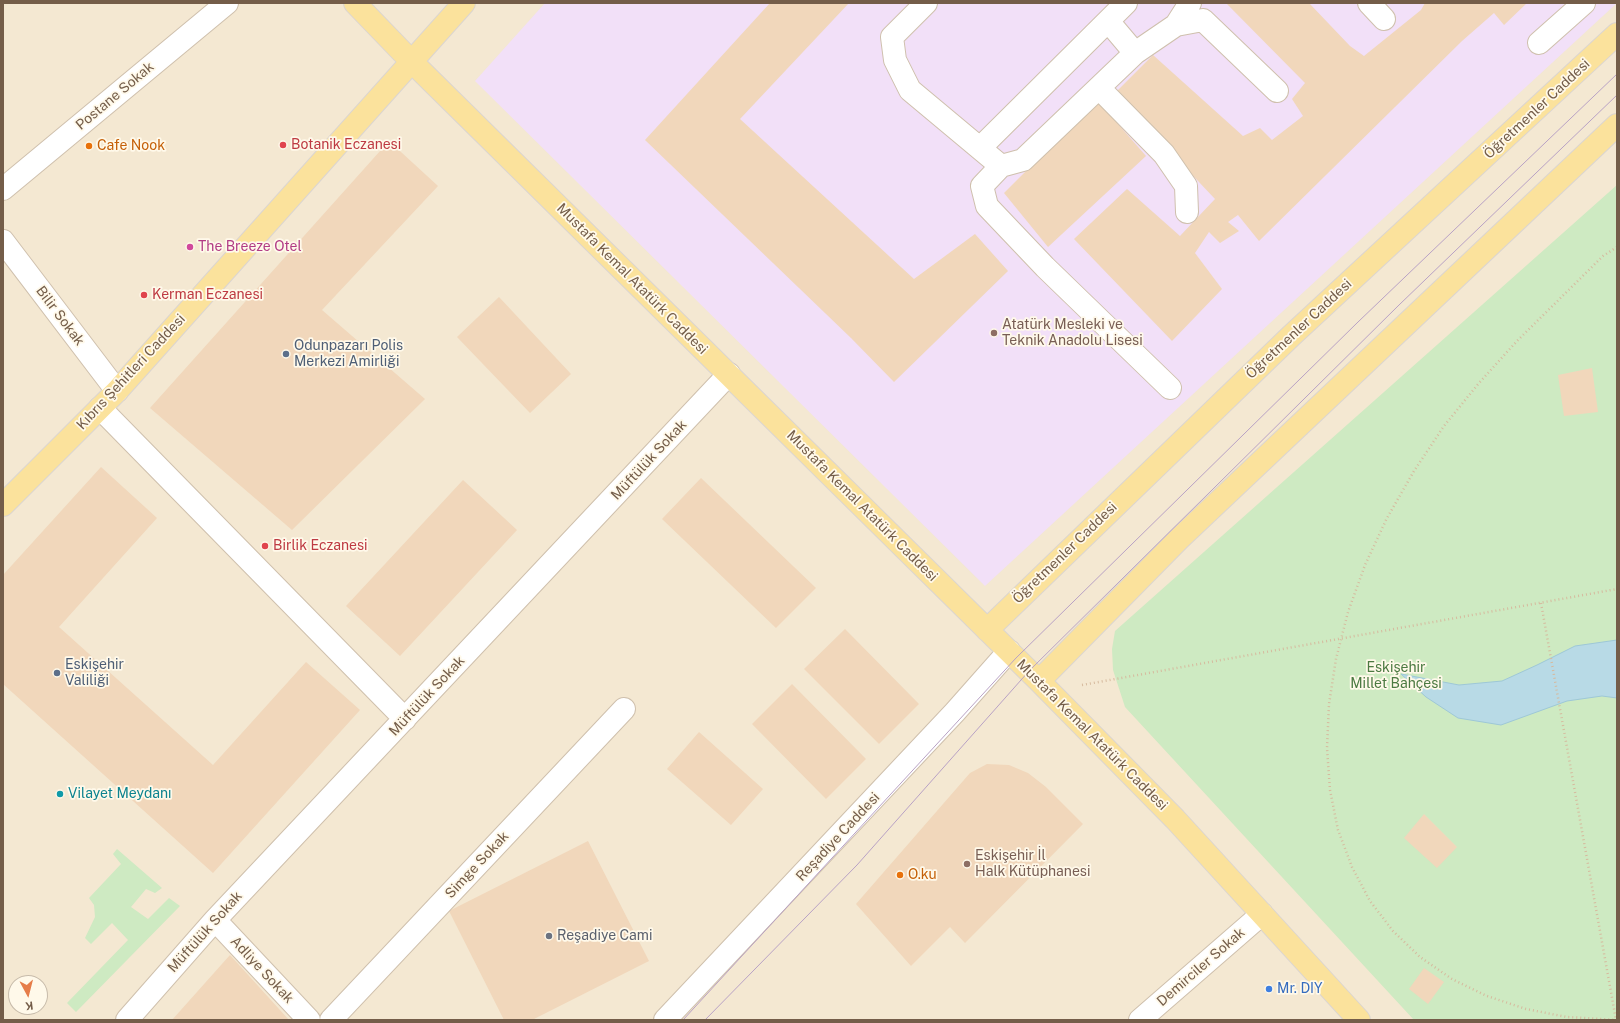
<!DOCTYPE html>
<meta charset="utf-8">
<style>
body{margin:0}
#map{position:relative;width:1620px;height:1023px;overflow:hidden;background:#fcf5e3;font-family:"Public Sans",sans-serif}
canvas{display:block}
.frame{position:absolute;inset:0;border:4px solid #745d49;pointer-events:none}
.north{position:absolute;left:8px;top:975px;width:40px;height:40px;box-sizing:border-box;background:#fff9ea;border:1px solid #c7bbaa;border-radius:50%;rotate:173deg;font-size:11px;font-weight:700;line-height:16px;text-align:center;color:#745d49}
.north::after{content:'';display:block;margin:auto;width:14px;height:18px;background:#e67d49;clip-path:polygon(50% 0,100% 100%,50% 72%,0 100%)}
</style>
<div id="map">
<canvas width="1620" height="1023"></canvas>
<div class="frame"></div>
<div class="north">K</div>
</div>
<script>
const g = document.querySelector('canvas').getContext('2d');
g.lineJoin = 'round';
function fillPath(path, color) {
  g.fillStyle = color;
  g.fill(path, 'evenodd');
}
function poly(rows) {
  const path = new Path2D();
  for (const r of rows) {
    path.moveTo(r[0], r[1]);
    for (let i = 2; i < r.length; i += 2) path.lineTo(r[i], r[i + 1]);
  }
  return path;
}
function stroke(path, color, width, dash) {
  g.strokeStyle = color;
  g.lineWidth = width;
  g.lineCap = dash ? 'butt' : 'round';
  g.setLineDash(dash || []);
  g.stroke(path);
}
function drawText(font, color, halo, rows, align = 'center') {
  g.font = font + ' "Public Sans",sans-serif';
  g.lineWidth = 3.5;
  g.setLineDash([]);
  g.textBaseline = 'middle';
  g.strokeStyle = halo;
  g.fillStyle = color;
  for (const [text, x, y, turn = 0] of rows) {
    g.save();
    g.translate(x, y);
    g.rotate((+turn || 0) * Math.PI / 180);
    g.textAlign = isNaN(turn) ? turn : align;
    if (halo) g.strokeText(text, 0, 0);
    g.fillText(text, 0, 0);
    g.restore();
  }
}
fillPath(poly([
 [3,3,1617,3,1617,1020,3,1020],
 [16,983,40,983,40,1007,16,1007]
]), '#f4e8d2');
fillPath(poly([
 [545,3,1617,3,985,586,475,81]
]), '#f2e0f8');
fillPath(poly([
 [1617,185,1617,1020,1414,1020,1125,707,1113,670,1112,649,1115,631],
 [117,849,162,888,155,893,146,889,131,907,148,919,169,898,180,906,76,1012,67,1003,128,940,112,923,91,944,85,938,95,917,94,905,89,898,121,864,113,854]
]), '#ceeac2');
const water = poly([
 [1617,640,1617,698,1602,696,1567,701,1501,725,1458,718,1426,697,1401,674,1459,685,1502,681,1537,665,1575,646,1617,640]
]);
fillPath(water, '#b8dae6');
stroke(water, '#9ec8d7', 1);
fillPath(poly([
 [770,3,849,3,740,119,914,279,975,234,1008,271,894,382,851,338,645,140],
 [1226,3,1309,3,1350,46,1364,56,1421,10,1425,3,1527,3,1504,25,1494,13,1462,41,1259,241,1238,215,1228,222,1239,231,1220,243,1209,232,1195,253,1222,289,1172,341,1074,239,1127,189,1180,236,1215,199,1115,93,1153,55,1243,136,1260,128,1272,140,1303,116,1292,99,1305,83],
 [1097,100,1146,156,1048,247,1004,193],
 [389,141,438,186,322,310,425,399,292,530,150,408],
 [499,297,571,374,530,413,457,337],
 [1592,368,1598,412,1564,416,1558,375],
 [101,467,157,518,59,627,213,765,306,662,360,710,213,873,3,684,3,575],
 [701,478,816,588,776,628,662,519],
 [463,480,517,530,400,656,346,606],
 [845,629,919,704,879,744,804,669],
 [792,684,866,759,826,799,752,724],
 [699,732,763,789,731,825,667,769],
 [987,764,1009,765,1028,773,1046,787,1083,824,965,943,950,927,911,966,856,904,970,773],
 [1424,814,1457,847,1437,868,1404,838],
 [588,841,649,961,532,1020,504,1020,449,911],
 [230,955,289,1020,172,1020],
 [1424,968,1444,982,1428,1004,1409,989]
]), '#f1d7bb');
const minor = poly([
 [926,3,892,37,895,60,910,90,1001,166,1023,160,1135,53,1176,25,1203,20,1277,91],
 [1369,3,1384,19],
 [1108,21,1135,53],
 [1176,25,1190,3],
 [1539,43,1584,3],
 [1099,88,1164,154,1186,186,1187,212],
 [980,148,1126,3],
 [1001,166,982,186,987,206,1045,267,1170,388],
 [3,189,227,3],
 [3,241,117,391],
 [100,408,405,719],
 [215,920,309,1020],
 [127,1020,215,920,729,374],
 [331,1020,624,709],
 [665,1020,955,712,1009,651],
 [1140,1020,1262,914]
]);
const major = poly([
 [355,3,411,61,1039,681,1175,819,1359,1020],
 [3,505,117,391,464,3],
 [987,630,1291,336,1617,34],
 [1039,681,1179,539,1617,125]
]);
stroke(minor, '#cfc0ad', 24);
stroke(major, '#dbd5d0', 24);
stroke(poly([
 [1617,247,1603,256,1517,341,1479,383,1444,426,1414,471,1387,518,1365,565,1348,612,1336,659,1329,704,1327,748,1330,790,1338,830,1352,867,1370,901,1393,931,1420,957,1452,979,1487,996,1526,1009,1567,1017,1617,1020],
 [1541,603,1616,1020],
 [1082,685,1617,589]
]), '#d6ba9e', 2.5, [1, 3]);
stroke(minor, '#fff', 22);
stroke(major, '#fbe29c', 22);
stroke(poly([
 [683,1020,1016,658,1358,322,1617,74],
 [705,1020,857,865,1029,671,1399,305,1617,95]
]), '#b9a2c5', 1);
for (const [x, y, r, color] of [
 [283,145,4,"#e0444e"],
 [89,146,4,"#e8710a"],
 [190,247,4,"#d1479c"],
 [144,295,4,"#e0444e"],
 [994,333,4,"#8d6e63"],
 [286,354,4,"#5c6f8a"],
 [265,546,4,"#e0444e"],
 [57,673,4,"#5c6f8a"],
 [60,794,4,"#0f9aa8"],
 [967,864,4,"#8d6e63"],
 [900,875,4,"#e8710a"],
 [549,936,4,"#6b7280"],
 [1269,989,4,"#3f7fe0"]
]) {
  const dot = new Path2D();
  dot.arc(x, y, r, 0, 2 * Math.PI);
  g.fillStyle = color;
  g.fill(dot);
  stroke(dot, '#fff9ea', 1.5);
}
drawText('14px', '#745d49', '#fff9ea', [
 ["Postane Sokak",115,96,-40],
 ["Öğretmenler Caddesi",1537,109,-43],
 ["Mustafa Kemal Atatürk Caddesi",632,279,45],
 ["Bilir Sokak",60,316,53],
 ["Öğretmenler Caddesi",1299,329,-43],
 ["Kıbrıs Şehitleri Caddesi",131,372,-47],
 ["Müftülük Sokak",649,460,-47],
 ["Mustafa Kemal Atatürk Caddesi",862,506,45],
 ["Öğretmenler Caddesi",1065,553,-44],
 ["Müftülük Sokak",427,696,-47],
 ["Mustafa Kemal Atatürk Caddesi",1092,735,45],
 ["Reşadiye Caddesi",838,837,-47],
 ["Simge Sokak",477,865,-47],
 ["Müftülük Sokak",205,932,-48],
 ["Demirciler Sokak",1201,967,-41],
 ["Adliye Sokak",262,970,47]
]);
drawText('14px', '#be3a42', '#fff9ea', [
 ["Botanik Eczanesi",291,145],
 ["Kerman Eczanesi",152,295],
 ["Birlik Eczanesi",273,546]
], 'left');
drawText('14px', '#c56008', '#fff9ea', [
 ["Cafe Nook",97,146],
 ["O.ku",908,875]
], 'left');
drawText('14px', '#b23c85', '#fff9ea', [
 ["The Breeze Otel",198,247]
], 'left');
drawText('14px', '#785e54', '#fff9ea', [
 ["Atatürk Mesleki ve",1002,325],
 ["Teknik Anadolu Lisesi",1002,341],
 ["Eskişehir İl",975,856],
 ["Halk Kütüphanesi",975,872]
], 'left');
drawText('14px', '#4e5e75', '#fff9ea', [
 ["Odunpazarı Polis",294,346],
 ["Merkezi Amirliği",294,362],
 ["Eskişehir",65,665],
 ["Valiliği",65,681]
], 'left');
drawText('14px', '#4c7a42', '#fff9ea', [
 ["Eskişehir",1396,668],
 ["Millet Bahçesi",1396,684]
]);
drawText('14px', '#0d838f', '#fff9ea', [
 ["Vilayet Meydanı",68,794]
], 'left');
drawText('14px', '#5b616d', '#fff9ea', [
 ["Reşadiye Cami",557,936]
], 'left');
drawText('14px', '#366cbe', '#fff9ea', [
 ["Mr. DIY",1277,989]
], 'left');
</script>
